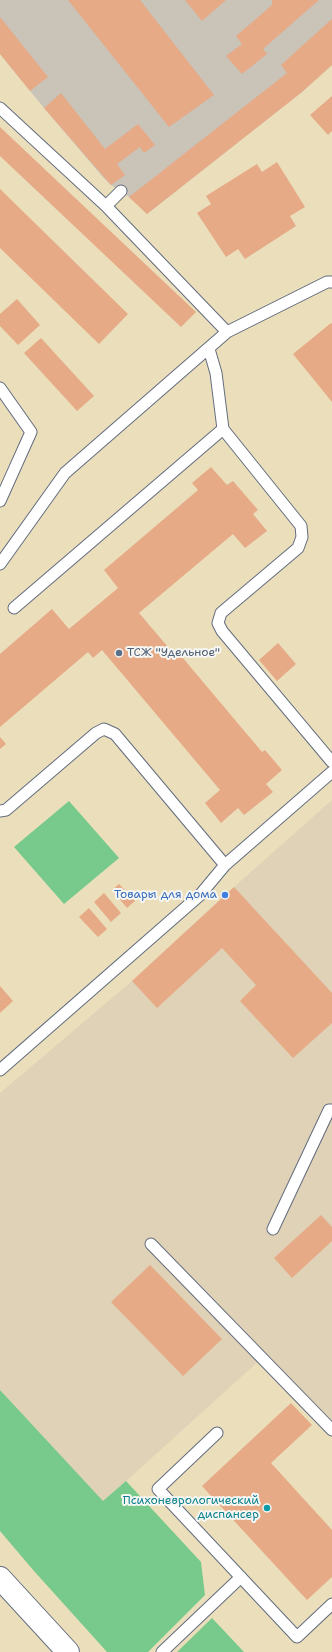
<!DOCTYPE html>
<meta charset="utf-8">
<style>
body{margin:0}
canvas{display:block;background:#eadebb}
</style>
<canvas width="332" height="1652"></canvas>
<script>
const g = document.querySelector('canvas').getContext('2d');
g.lineJoin = 'round';
function fillPath(path, color) {
  g.fillStyle = color;
  g.fill(path, 'evenodd');
}
function poly(rows) {
  const path = new Path2D();
  for (const r of rows) {
    path.moveTo(r[0], r[1]);
    for (let i = 2; i < r.length; i += 2) path.lineTo(r[i], r[i + 1]);
  }
  return path;
}
function stroke(path, color, width, dash) {
  g.strokeStyle = color;
  g.lineWidth = width;
  g.lineCap = dash ? 'butt' : 'round';
  g.setLineDash(dash || []);
  g.stroke(path);
}
function drawText(font, color, halo, rows, align = 'center') {
  g.font = font + ' "Shantell Sans",sans-serif';
  g.lineWidth = 4;
  g.setLineDash([]);
  g.textBaseline = 'middle';
  g.strokeStyle = halo;
  g.fillStyle = color;
  for (const [text, x, y, turn = 0] of rows) {
    g.save();
    g.translate(x, y);
    g.rotate((+turn || 0) * Math.PI / 180);
    g.textAlign = isNaN(turn) ? turn : align;
    if (halo) g.strokeText(text, 0, 0);
    g.fillText(text, 0, 0);
    g.restore();
  }
}
fillPath(poly([
 [332,800,332,1430,262,1358,103,1502,0,1390,0,1093,132,981,234,887]
]), '#e0d2b6');
fillPath(poly([
 [0,0,332,0,332,65,302,92,147,214,129,197,111,185,102,176,44,108,0,54]
]), '#c9c3b8');
fillPath(poly([
 [69,801,119,858,64,904,14,847],
 [0,1390,103,1501,126,1481,201,1562,205,1595,148,1652,107,1652,34,1571,0,1531],
 [212,1618,244,1652,177,1652]
]), '#78ca8c');
fillPath(poly([
 [68,0,140,0,214,95,169,127],
 [185,0,226,0,202,21],
 [272,0,319,0,263,49,267,54,242,74,226,56,242,44,236,36,272,5],
 [0,17,48,77,30,91,0,54],
 [332,19,332,65,302,92,147,214,129,197,287,73,281,65],
 [61,93,105,149,138,124,155,145,144,153,140,147,117,164,125,175,111,185,44,108],
 [332,96,332,131,328,135,310,115],
 [0,127,196,312,181,327,0,156],
 [277,162,305,207,290,216,296,226,245,259,238,249,226,257,197,213,211,204,206,196,257,164,262,172],
 [0,189,128,314,99,344,0,248],
 [17,299,40,325,18,345,0,326,0,314],
 [331,323,332,324,332,402,293,354],
 [41,338,94,396,77,411,24,353],
 [211,467,227,485,233,481,258,510,253,514,267,531,245,548,233,534,139,613,174,654,177,651,262,752,265,750,282,770,266,784,273,792,244,815,238,808,221,823,205,803,220,790,102,650,93,658,88,652,0,727,0,654,52,609,69,629,118,588,104,570,198,490,192,483],
 [278,643,296,664,277,681,259,660],
 [0,737,6,744,0,749],
 [119,884,135,901,127,908,112,890],
 [234,887,332,993,332,1023,293,1058,240,1001,256,985,222,948,157,1008,132,981],
 [104,893,121,913,111,922,94,902],
 [89,908,107,929,98,937,79,917],
 [0,986,13,1001,0,1013],
 [321,1215,332,1227,332,1241,292,1278,274,1258],
 [150,1265,222,1339,183,1376,111,1302],
 [291,1403,312,1425,271,1463,332,1530,332,1577,307,1600,202,1486]
]), '#e7aa87');
const service = poly([
 [0,108,106,206,227,332],
 [106,206,121,191],
 [209,349,216,373,223,429,301,526,302,537,298,548,221,613,218,623,222,631,332,762],
 [0,388,31,432,0,501],
 [0,564,65,473,227,332,327,282,332,282],
 [14,608,223,429],
 [0,811,6,810,96,733,104,729,115,734,225,865,332,772],
 [0,1070,200,895,225,865],
 [273,1229,329,1110,332,1110],
 [151,1244,332,1430],
 [217,1433,158,1489,297,1637,332,1604],
 [162,1652,241,1577]
]);
const minor = poly([
 [0,1578,68,1652]
]);
stroke(service, '#636c7f', 13);
stroke(minor, '#636c7f', 24);
stroke(service, '#fff', 11);
stroke(minor, '#fff', 22);
for (const [x, y, r, color] of [
 [119,653,4,"#5c6f8a"],
 [225,895,4,"#3f7fe0"],
 [267,1508,4,"#0f9aa8"]
]) {
  const dot = new Path2D();
  dot.arc(x, y, r, 0, 2 * Math.PI);
  g.fillStyle = color;
  g.fill(dot);
  stroke(dot, '#f6f6f2', 1.5);
}
drawText('12px', '#4e5e75', '#f6f6f2', [
 ["ТСЖ \"Удельное\"",127,653]
], 'left');
drawText('12px', '#366cbe', '#f6f6f2', [
 ["Товары для дома",217,895]
], 'right');
drawText('12px', '#0d838f', '#f6f6f2', [
 ["Психоневрологический",259,1501],
 ["диспансер",259,1515]
], 'right');
</script>
